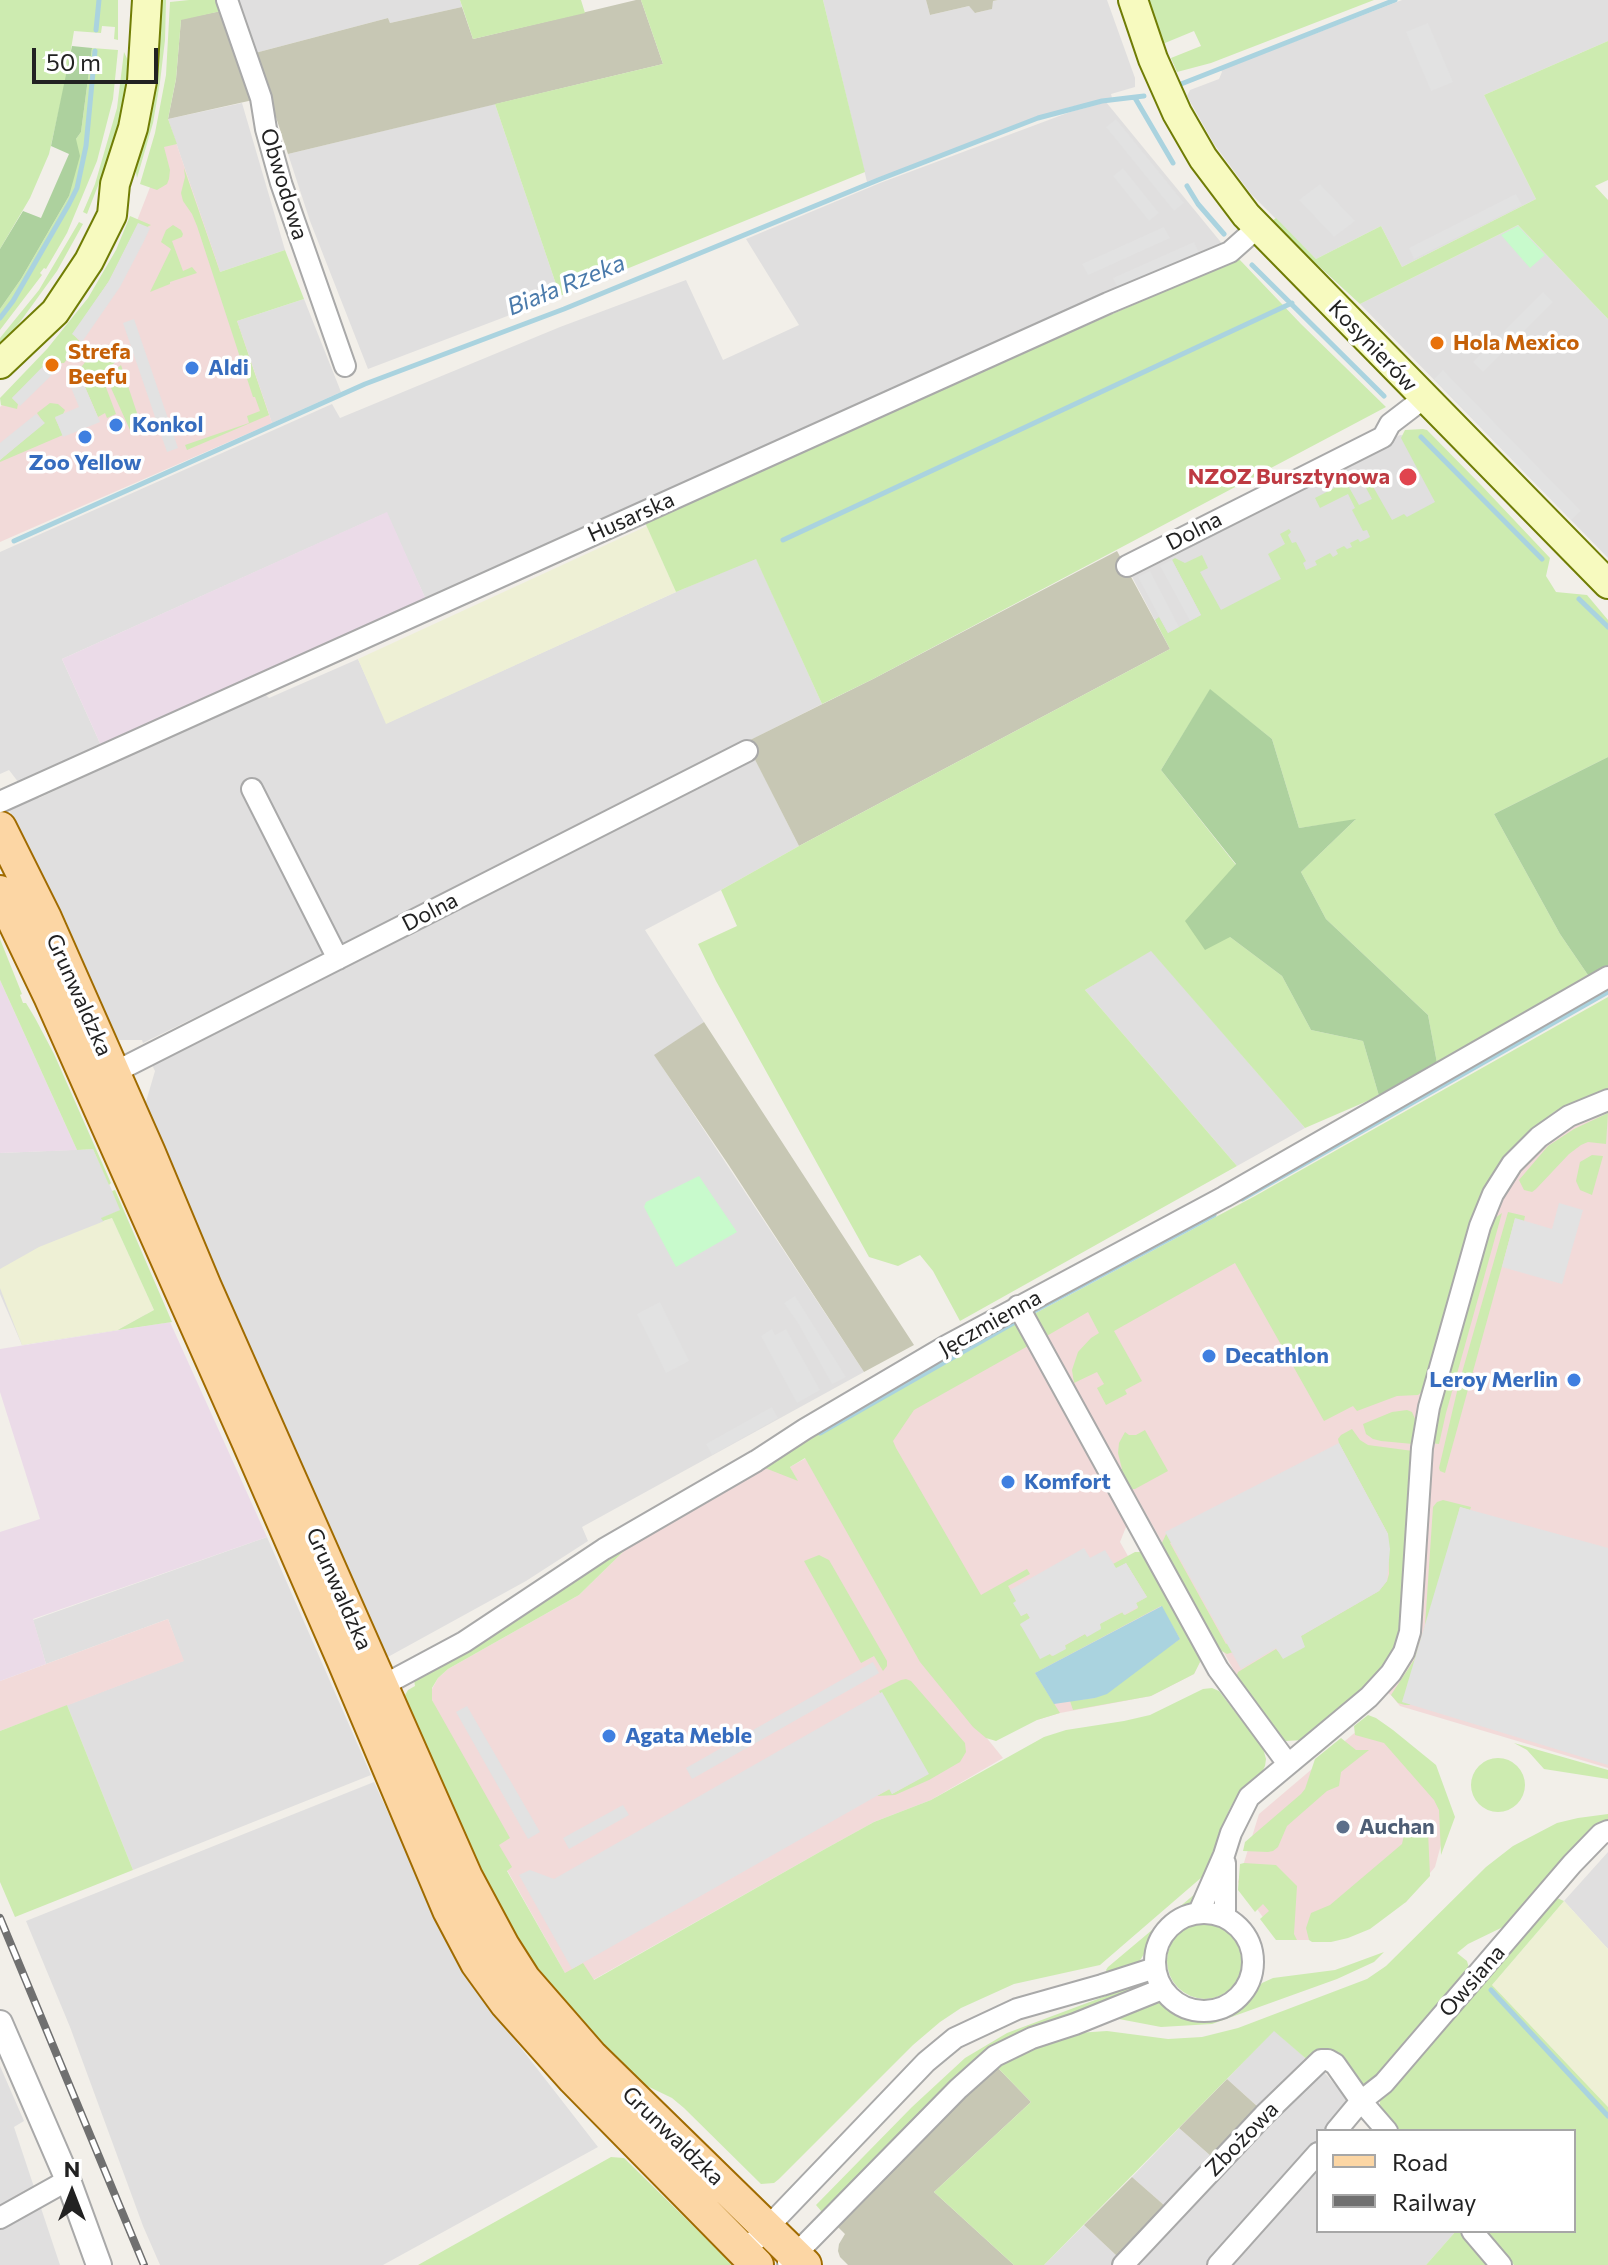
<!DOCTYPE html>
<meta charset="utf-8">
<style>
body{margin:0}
#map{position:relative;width:1608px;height:2265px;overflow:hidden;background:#f2efe9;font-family:Commissioner,sans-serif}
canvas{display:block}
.legend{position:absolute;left:1316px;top:2129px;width:260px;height:104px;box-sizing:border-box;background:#fff;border:2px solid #a7a7a7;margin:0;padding:10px 14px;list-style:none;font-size:24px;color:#222}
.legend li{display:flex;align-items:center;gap:16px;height:40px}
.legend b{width:40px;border:2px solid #a7a7a7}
.north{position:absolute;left:32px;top:2153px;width:80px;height:80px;-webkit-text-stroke:6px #fff;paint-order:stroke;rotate:0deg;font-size:22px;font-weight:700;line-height:32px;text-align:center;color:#222}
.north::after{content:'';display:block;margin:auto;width:28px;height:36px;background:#222;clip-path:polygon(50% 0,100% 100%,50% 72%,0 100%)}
.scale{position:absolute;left:32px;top:48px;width:126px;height:36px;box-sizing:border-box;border:4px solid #222;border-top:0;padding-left:10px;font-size:24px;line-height:28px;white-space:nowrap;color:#222;-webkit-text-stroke:6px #fff;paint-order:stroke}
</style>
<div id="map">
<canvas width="1608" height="2265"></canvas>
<ul class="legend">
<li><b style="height:10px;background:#fcd6a4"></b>Road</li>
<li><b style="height:10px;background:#707070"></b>Railway</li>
</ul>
<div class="north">N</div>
<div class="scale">50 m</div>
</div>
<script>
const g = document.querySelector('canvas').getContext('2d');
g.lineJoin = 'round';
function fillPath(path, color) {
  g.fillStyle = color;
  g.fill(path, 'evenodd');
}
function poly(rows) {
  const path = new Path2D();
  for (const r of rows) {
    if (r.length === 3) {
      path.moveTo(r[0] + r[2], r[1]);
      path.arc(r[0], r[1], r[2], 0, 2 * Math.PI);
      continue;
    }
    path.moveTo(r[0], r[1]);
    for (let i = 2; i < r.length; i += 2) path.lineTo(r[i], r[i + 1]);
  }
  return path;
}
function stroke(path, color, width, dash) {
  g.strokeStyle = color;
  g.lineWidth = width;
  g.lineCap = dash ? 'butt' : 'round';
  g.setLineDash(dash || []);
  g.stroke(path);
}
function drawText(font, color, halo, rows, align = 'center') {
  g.font = font + ' Commissioner,sans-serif';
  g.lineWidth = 7;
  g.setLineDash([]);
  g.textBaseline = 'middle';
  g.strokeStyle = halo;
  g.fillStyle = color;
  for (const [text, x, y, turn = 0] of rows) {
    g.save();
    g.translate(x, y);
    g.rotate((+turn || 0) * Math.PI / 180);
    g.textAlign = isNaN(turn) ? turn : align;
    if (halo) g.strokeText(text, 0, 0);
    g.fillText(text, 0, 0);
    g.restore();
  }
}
fillPath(poly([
 [239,0,460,0,462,7,390,23,388,18,255,53],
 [823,0,926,0,930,15,969,6,976,13,991,9,993,1,998,0,1107,0,1135,78,1135,87,1111,94,1112,98,1070,107,867,182],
 [1402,0,1608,0,1608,41,1484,95,1536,199,1402,267,1381,226,1316,259,1251,194,1214,144,1187,96,1190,90,1219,79,1222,72,1221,70],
 [1106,102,1224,246,428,604,386,513,62,659,103,750,22,787,9,770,0,774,0,552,332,404,340,418,560,327,686,280,723,360,799,325,746,239,880,183,1070,112],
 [242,103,285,250,220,272,168,119],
 [495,104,560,296,368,369,310,221,288,154],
 [1518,225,1608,319,1608,558,1360,304],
 [304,299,341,392,272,423,237,321],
 [1400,435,1419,437,1471,490,1170,649,1129,571],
 [756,558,822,704,329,952,143,1043,142,1040,119,1040,112,1028,63,914,7,806,33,795,39,798,118,761,125,752,263,692,269,698,358,659,387,723,676,592],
 [753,755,799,846,721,890,645,930,704,1022,655,1056,864,1372,582,1527,588,1541,526,1581,386,1658,180,1192,172,1167,145,1105,155,1071,152,1065,173,1052,478,900,476,895],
 [1151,950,1305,1128,1237,1166,1085,990],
 [93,1149,121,1210,102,1218,151,1325,22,1345,0,1294,0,1153],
 [267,1537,371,1775,133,1870,67,1705,183,1661,168,1619,46,1664,33,1620],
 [374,1782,453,1954,479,1994,598,2147,383,2265,160,2265,143,2226,70,2027,26,1921],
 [1608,1852,1608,1949,1564,1901],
 [1274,2030,1311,2063,1258,2107,1227,2079],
 [0,2066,24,2121,14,2127,60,2265,0,2265],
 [1319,2066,1351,2104,1328,2131,1318,2131,1318,2142,1207,2265,1132,2265],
 [1179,2128,1212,2157,1165,2206,1132,2177],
 [1318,2164,1318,2231,1456,2231,1426,2265,1227,2265],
 [1084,2225,1118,2257,1118,2265,1044,2265]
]), '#e0dfdf');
fillPath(poly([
 [168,119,272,423,0,542,0,407,73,332,133,231,154,177],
 [1608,1115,1608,1768,1400,1706,1391,1695,1368,1680,1241,1683,1034,1314,1353,1148],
 [1018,1323,1128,1522,1120,1542,1128,1556,1199,1655,1200,1662,1194,1674,1151,1696,1060,1713,1037,1720,859,1410],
 [806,1458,973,1721,1003,1758,931,1800,874,1822,825,1849,593,1980,565,1973,507,1870,432,1700,432,1689,438,1678,448,1669,579,1595,628,1547,765,1467,797,1480,790,1467],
 [168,1619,184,1661,0,1731,0,1681],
 [1372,1718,1434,1771,1446,1826,1435,1867,1406,1902,1335,1940,1279,1940,1238,1882,1259,1814]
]), '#f2dad9');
fillPath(poly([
 [387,512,428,604,103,750,62,659],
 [0,980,77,1150,0,1153],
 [170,1322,267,1537,33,1619,46,1664,0,1681,0,1532,40,1519,0,1392,0,1349]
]), '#ebdbe8');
fillPath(poly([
 [636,0,641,0,663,64,288,154,255,53,388,18,390,23,462,7,473,39],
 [926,0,998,0,993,1,992,9,975,13,969,6,930,15],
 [226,10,253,100,168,119,176,79,181,19],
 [1117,551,1170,649,799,846,746,742,873,679],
 [704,1022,914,1345,864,1372,728,1164,654,1055],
 [997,2067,1031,2102,934,2192,1014,2265,848,2265,840,2257,838,2251,839,2244,845,2234,836,2225,965,2095],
 [1227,2079,1258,2107,1212,2157,1179,2128],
 [1132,2177,1165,2206,1118,2257,1084,2225]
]), '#c7c7b4');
fillPath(poly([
 [647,526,676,592,386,724,358,659],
 [112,1218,154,1310,118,1330,22,1345,0,1288,0,1269,39,1247],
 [1564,1901,1608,1949,1608,2107,1492,1985]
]), '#eef0d5');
fillPath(poly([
 [0,0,118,0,118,40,114,39,115,27,102,26,101,33,74,31,66,79,49,154,30,198,0,249],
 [160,0,166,0,165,40,160,82,153,123,137,178,135,168,147,124,157,70,160,32],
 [189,0,222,0,226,10,181,20,176,79,168,119,177,144,164,147,170,170,169,179,167,184,157,190,140,184,155,133,166,75,170,2],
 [460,0,581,0,585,13,473,39],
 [641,0,823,0,865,172,560,296,495,104,663,64],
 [1149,0,1374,0,1211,63,1177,72,1171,58,1201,46,1194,31,1165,43,1161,42],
 [1608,41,1608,180,1595,186,1608,200,1608,319,1518,225,1360,304,1271,222,1276,218,1316,259,1381,226,1402,267,1536,199,1484,95],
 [92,48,118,50,113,99,97,161,67,233,46,269,44,268,40,273,42,275,0,330,0,309,21,279,69,196,76,139,81,132],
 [124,52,130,65,124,101,111,152,87,214,83,212,95,184,117,108],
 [184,168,220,272,285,250,304,299,237,321,269,415,187,450,185,445,249,423,247,416,260,411,255,397,253,397,197,226,192,214,183,201,181,193,185,177],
 [130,216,151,225,147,227,138,224,109,281,73,334,81,343,64,363,60,363,54,357,12,398,18,404,17,409,1,405,0,398,47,349,88,298,116,250],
 [79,222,83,224,57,271,20,322,0,345,0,338,39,290],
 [173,225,181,230,183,234,182,237,172,241,183,271,192,267,197,273,170,282,170,284,150,292,171,249,161,242,166,230],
 [1239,259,1301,324,1386,407,873,679,822,704,756,559,676,592,643,518],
 [102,345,113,348,119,359,106,370,104,382,116,414,107,418,105,413,98,417,82,380,70,385,69,383,96,348],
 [121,365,141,425,130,430,111,388,110,381,113,372],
 [50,403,58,404,65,410,63,414,55,418,63,435,0,462,0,460,44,423,37,413],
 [1423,429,1427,430,1481,485,1550,558,1546,576,1556,592,1587,595,1608,620,1608,757,1494,814,1560,934,1590,978,1437,1063,1428,1015,1326,919,1301,872,1355,820,1299,828,1272,739,1210,690,1161,770,1236,865,1230,937,1282,976,1311,1030,1363,1041,1379,1096,1305,1128,1151,951,1085,990,1237,1166,960,1321,933,1271,920,1255,898,1266,869,1257,716,981,698,944,737,926,721,890,799,846,1170,649,1155,620,1159,617,1168,633,1201,615,1172,560,1175,558,1185,563,1202,555,1208,568,1200,572,1221,610,1281,579,1268,554,1285,544,1280,534,1289,529,1291,532,1288,535,1292,543,1296,542,1306,561,1303,563,1306,570,1317,565,1315,561,1330,553,1333,557,1338,554,1336,550,1344,546,1347,549,1352,547,1350,543,1358,539,1360,542,1370,537,1367,530,1363,531,1352,510,1355,508,1348,494,1320,508,1315,498,1346,482,1359,505,1372,499,1365,486,1371,483,1392,520,1404,514,1407,517,1435,502,1401,438,1405,430],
 [0,939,22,994,20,995,23,1003,26,1003,35,1018,54,1054,111,1183,109,1185,93,1149,77,1150,0,980],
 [1608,997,1608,1090,1554,1112,1520,1141,1485,1186,1460,1259,1426,1388,1418,1395,1397,1396,1357,1411,1353,1406,1324,1421,1235,1263,1114,1331,1142,1381,1125,1390,1127,1394,1106,1405,1097,1388,1104,1384,1097,1372,1074,1383,1072,1370,1078,1352,1091,1338,1099,1333,1088,1312,1045,1337,1034,1314,1255,1196],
 [1608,1113,1606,1144,1588,1142,1581,1145,1569,1154,1536,1189,1532,1192,1524,1190,1519,1180,1548,1146,1574,1129],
 [1592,1155,1603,1156,1592,1195,1580,1190,1576,1181,1580,1162],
 [115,1190,172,1322,118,1330,154,1310,112,1218,103,1221,101,1218,120,1210,112,1191],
 [1508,1212,1525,1216,1524,1221,1515,1219,1445,1473,1440,1471,1439,1468,1459,1383],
 [1502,1213,1446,1413,1439,1444,1431,1443,1434,1424,1491,1221],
 [1014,1319,1032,1341,1028,1346,914,1410,893,1441,896,1448,981,1595,1027,1569,1030,1574,1008,1586,1017,1601,1021,1616,1027,1613,1030,1618,1020,1625,1052,1656,1064,1646,1085,1634,1087,1636,1101,1628,1099,1624,1123,1612,1125,1615,1138,1608,1136,1603,1147,1597,1126,1563,1116,1569,1113,1564,1135,1552,1140,1552,1147,1559,1199,1655,1200,1662,1194,1674,1151,1696,1073,1710,1070,1701,1095,1698,1180,1639,1161,1606,1035,1673,1060,1713,1037,1720,996,1741,986,1738,973,1727,920,1662,805,1458,790,1467,798,1481,765,1468,628,1547,579,1595,448,1669,438,1678,432,1688,432,1700,510,1838,499,1845,512,1867,507,1871,565,1973,583,1963,594,1980,825,1849,874,1822,931,1800,1044,1737,1066,1730,1124,1721,1150,1715,1203,1689,1212,1688,1219,1691,1263,1748,1266,1759,1265,1766,1261,1774,1236,1798,1229,1810,1206,1877,1202,1877,1100,1965,1014,1984,961,2008,940,2022,913,2045,779,2179,774,2183,761,2184,684,2108,672,2098,643,2084,594,2036,525,1952,500,1909,405,1700,405,1695,408,1690,415,1686,414,1680,468,1652,538,1601,616,1549,788,1448],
 [1407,1410,1412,1412,1416,1421,1413,1444,1381,1441,1373,1439,1366,1434,1363,1424,1392,1412],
 [1352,1429,1360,1440,1368,1445,1413,1451,1403,1610,1400,1630,1394,1650,1383,1667,1365,1687,1303,1740,1286,1741,1278,1736,1235,1680,1238,1672,1276,1649,1284,1658,1301,1636,1379,1591,1387,1581,1389,1574,1388,1534,1339,1443,1338,1439,1341,1435],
 [1145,1430,1168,1471,1135,1489,1131,1489,1119,1471,1122,1469,1118,1453,1119,1443,1125,1432,1129,1435,1136,1435],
 [1443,1500,1471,1507,1470,1510,1460,1507,1410,1705,1405,1705,1398,1703,1391,1695,1414,1660,1425,1626,1433,1507,1437,1502],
 [1167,1532,1180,1536,1170,1543,1226,1644,1237,1638,1236,1651,1227,1654,1216,1648,1161,1545],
 [819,1555,829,1560,887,1661,887,1666,883,1671,874,1656,861,1663,804,1561],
 [906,1679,911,1681,965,1743,966,1752,960,1762,929,1780,895,1795,877,1796,890,1789,892,1794,926,1775,879,1691,901,1680],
 [67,1705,133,1870,15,1917,0,1882,0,1731],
 [1368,1715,1376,1718,1393,1730,1436,1765,1455,1817,1441,1855,1439,1810,1434,1800,1384,1743,1355,1735,1354,1726],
 [1341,1738,1356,1750,1369,1750,1341,1772,1339,1786,1327,1791,1287,1826,1278,1847,1273,1851,1268,1852,1243,1851,1245,1842,1301,1794,1305,1789,1315,1759],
 [1514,1743,1608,1770,1608,1779,1544,1769,1527,1750],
 [1498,1785,27],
 [1608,1814,1608,1820,1593,1831,1503,1927,1468,1944,1457,1953,1467,1961,1470,1972,1373,2083,1360,2084,1311,2063,1274,2031,1044,2265,1014,2265,934,2192,1031,2102,997,2067,1018,2054,1077,2033,1107,2031,1168,2039,1202,2037,1238,2028,1367,1979,1386,1966,1486,1867,1513,1846,1557,1823,1578,1818],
 [1418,1825,1425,1827,1428,1831,1430,1876,1406,1902,1370,1929,1348,1938,1331,1942,1312,1942,1309,1940,1306,1928,1311,1913,1330,1905,1402,1844,1404,1835,1406,1836,1415,1829,1414,1827],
 [1244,1863,1276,1865,1297,1886,1294,1934,1297,1940,1276,1940,1260,1919,1269,1911,1263,1904,1255,1912,1238,1890,1240,1864],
 [1202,1888,1193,1904,1177,1913,1160,1928,1139,1962,1117,1971,1107,1972,1106,1970,1108,1967],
 [1557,1898,1564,1901,1492,1985,1608,2107,1608,2265,1514,2265,1485,2231,1574,2231,1574,2131,1399,2131,1380,2106,1380,2099],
 [1205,1961,38],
 [1384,1952,1374,1962,1337,1979,1212,2024,1161,2027,1103,2016,1158,2001,1179,2014,1189,2017,1209,2019,1228,2015,1236,2011,1262,1983,1273,1978,1335,1970],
 [1151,1979,1154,1986,955,2078,822,2212,816,2205,912,2107,965,2058,1007,2033],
 [611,2157,624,2158,733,2265,418,2265],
 [1456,2231,1464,2231,1492,2265,1426,2265]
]), '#cdebb0');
fillPath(poly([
 [72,46,92,48,81,132,76,139,80,156,69,196,21,279,0,309,0,249,23,211,41,218,69,154,51,146],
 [1210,689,1272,739,1299,828,1356,819,1301,872,1326,919,1428,1015,1437,1063,1379,1096,1363,1041,1311,1030,1282,976,1230,937,1205,950,1185,921,1236,864,1161,770],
 [1608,757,1608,968,1590,978,1560,934,1494,814]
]), '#add19e');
fillPath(poly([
 [1518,226,1545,255,1530,268,1501,235],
 [699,1176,737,1232,676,1267,644,1207,646,1202]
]), '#c8facc');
fillPath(poly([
 [1428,23,1453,82,1431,91,1406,32],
 [1116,119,1184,203,1174,211,1106,127],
 [1123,168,1159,213,1149,221,1113,176],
 [1320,184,1355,221,1334,237,1299,200],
 [1516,194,1522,205,1414,259,1409,248],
 [138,223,150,228,144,241,120,287,82,342,72,334,109,281],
 [1164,227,1170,238,1088,275,1082,264],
 [1194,242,1199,253,1119,290,1113,278],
 [1543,292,1553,302,1483,372,1473,362],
 [134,319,178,448,167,452,123,323],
 [53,356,62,365,20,406,12,398],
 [1443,370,1581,511,1571,520,1434,379],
 [82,380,100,422,63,437,55,417,79,407,70,385],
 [36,414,45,423,0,460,0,443],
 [1172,560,1201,615,1190,621,1160,566],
 [1150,571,1179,627,1168,633,1138,577],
 [1559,1203,1583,1210,1562,1284,1502,1267,1515,1218,1552,1229],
 [795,1296,846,1377,832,1384,798,1323,784,1303],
 [660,1302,689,1361,666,1373,637,1314],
 [772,1329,775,1335,786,1329,820,1390,797,1403,761,1336],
 [772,1407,778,1418,712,1455,706,1444],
 [1339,1443,1388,1534,1390,1549,1387,1581,1379,1591,1301,1636,1305,1647,1283,1659,1276,1648,1241,1669,1165,1532],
 [1460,1507,1608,1548,1608,1765,1402,1702],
 [1084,1548,1090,1558,1105,1550,1116,1568,1126,1563,1147,1597,1136,1603,1138,1607,1124,1615,1122,1612,1100,1624,1101,1629,1087,1637,1085,1634,1065,1645,1066,1649,1053,1656,1050,1654,1040,1659,1020,1624,1030,1618,1027,1613,1021,1616,1013,1603,1016,1601,1010,1590],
 [873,1662,879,1673,692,1779,686,1768],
 [882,1692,929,1774,892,1794,889,1789,572,1969,519,1875,530,1870,554,1879],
 [467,1706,540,1832,528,1839,456,1712],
 [623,1805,629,1815,569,1849,563,1838]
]), '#e2e2e2');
fillPath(poly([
 [1162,1606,1180,1639,1107,1694,1095,1698,1054,1704,1035,1673]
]), '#aad3df');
stroke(poly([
 [96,30,99,0],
 [1181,84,1395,0],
 [1135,98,1173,163],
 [1187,186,1198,204,1224,234],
 [1252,265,1384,396],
 [0,318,13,301,69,204,77,188,86,146,95,51],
 [1421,437,1542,559],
 [783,540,1292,303],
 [14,541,365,384,564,309,878,180,1038,118,1102,101,1144,96],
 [1579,599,1608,627],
 [1242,1199,1608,992],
 [1034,1311,1214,1215],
 [820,1433,1015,1322],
 [1491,1990,1608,2116]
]), '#aad3df', 5);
const minor = poly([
 [227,0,261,98,266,129,281,183,345,366],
 [1127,566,1383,437,1390,424,1424,398],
 [252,789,338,959],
 [0,802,1108,303,1230,252,1257,228],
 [113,1073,747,751],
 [1018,1306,1218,1669,1288,1764],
 [382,1686,464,1642,604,1549,756,1461,805,1429,946,1346,1224,1197,1608,977],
 [1225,1863,1225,1917],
 [1199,1912,1224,1855,1231,1833,1249,1797,1369,1697,1391,1673,1404,1652,1410,1632,1422,1448,1429,1407,1480,1226,1493,1194,1512,1164,1539,1137,1569,1116,1608,1100],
 [1204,1962,49],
 [1336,2131,1361,2101,1384,2083,1572,1864,1601,1834,1608,1831],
 [0,2218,68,2180],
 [1472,2231,1501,2265],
 [744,2252,926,2062,955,2038,1017,2009,1102,1985,1155,1968],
 [788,2262,958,2089,995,2056,1032,2038,1075,2024,1162,1989],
 [1123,2265,1264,2115,1321,2060,1328,2060,1335,2064,1361,2101,1387,2131],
 [1218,2265,1318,2153]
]);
const tertiary = poly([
 [0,2023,68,2180,99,2265]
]);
const secondary = poly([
 [1133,0,1153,59,1177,113,1203,158,1246,215,1608,584],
 [0,364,55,312,89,261,112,215,115,184,133,128,142,81,147,0]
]);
const primary = poly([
 [0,828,45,918,149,1153,205,1287,466,1877,503,1946,524,1979,592,2057,805,2265],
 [0,892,50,996,248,1441,343,1659,449,1910,477,1963,506,2003,574,2079,757,2265]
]);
stroke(minor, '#a9a9a9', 24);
stroke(tertiary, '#a9a9a9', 28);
stroke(secondary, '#707d05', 32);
stroke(primary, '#a06b00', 36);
stroke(minor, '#fff', 20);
stroke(tertiary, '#fff', 24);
stroke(secondary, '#f7fabf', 28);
stroke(primary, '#fcd6a4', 32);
const rail = poly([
 [0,1918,144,2265]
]);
stroke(rail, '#707070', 8);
stroke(rail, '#fff', 5, [15]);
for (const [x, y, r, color] of [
 [1437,343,8,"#e8710a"],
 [52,365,8,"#e8710a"],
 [192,368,8,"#3f7fe0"],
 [116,425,8,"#3f7fe0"],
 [85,437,8,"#3f7fe0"],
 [1408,477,10,"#e0444e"],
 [1209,1356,8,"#3f7fe0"],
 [1574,1380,8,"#3f7fe0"],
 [1008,1482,8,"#3f7fe0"],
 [609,1736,8,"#3f7fe0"],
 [1343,1827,8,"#5c6f8a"]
]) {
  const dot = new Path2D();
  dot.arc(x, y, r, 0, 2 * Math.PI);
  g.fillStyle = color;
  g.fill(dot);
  stroke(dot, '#fff', 3);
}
drawText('22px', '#222', '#fff', [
 ["Obwodowa",284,184,73],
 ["Kosynierów",1373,346,46],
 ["Husarska",631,517,-24],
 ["Dolna",1194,531,-27],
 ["Dolna",430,912,-27],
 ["Grunwaldzka",79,995,66],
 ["Jęczmienna",990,1323,-29],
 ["Grunwaldzka",339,1589,66],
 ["Owsiana",1472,1981,-49],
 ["Grunwaldzka",673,2136,44],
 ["Zbożowa",1242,2139,-46]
]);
drawText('bold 22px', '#c56008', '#fff', [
 ["Hola Mexico",1453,343],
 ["Strefa",68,352],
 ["Beefu",68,377]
], 'left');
drawText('bold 22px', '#366cbe', '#fff', [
 ["Aldi",208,368],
 ["Konkol",132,425],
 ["Zoo Yellow",85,463,"center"],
 ["Decathlon",1225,1356],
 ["Leroy Merlin",1558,1380,"right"],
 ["Komfort",1024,1482],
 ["Agata Meble",625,1736]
], 'left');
drawText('bold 22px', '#be3a42', '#fff', [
 ["NZOZ Bursztynowa",1390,477]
], 'right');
drawText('bold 22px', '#4e5e75', '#fff', [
 ["Auchan",1359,1827]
], 'left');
drawText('italic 24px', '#4a7aab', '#fff', [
 ["Biała Rzeka",566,285,-22]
]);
</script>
